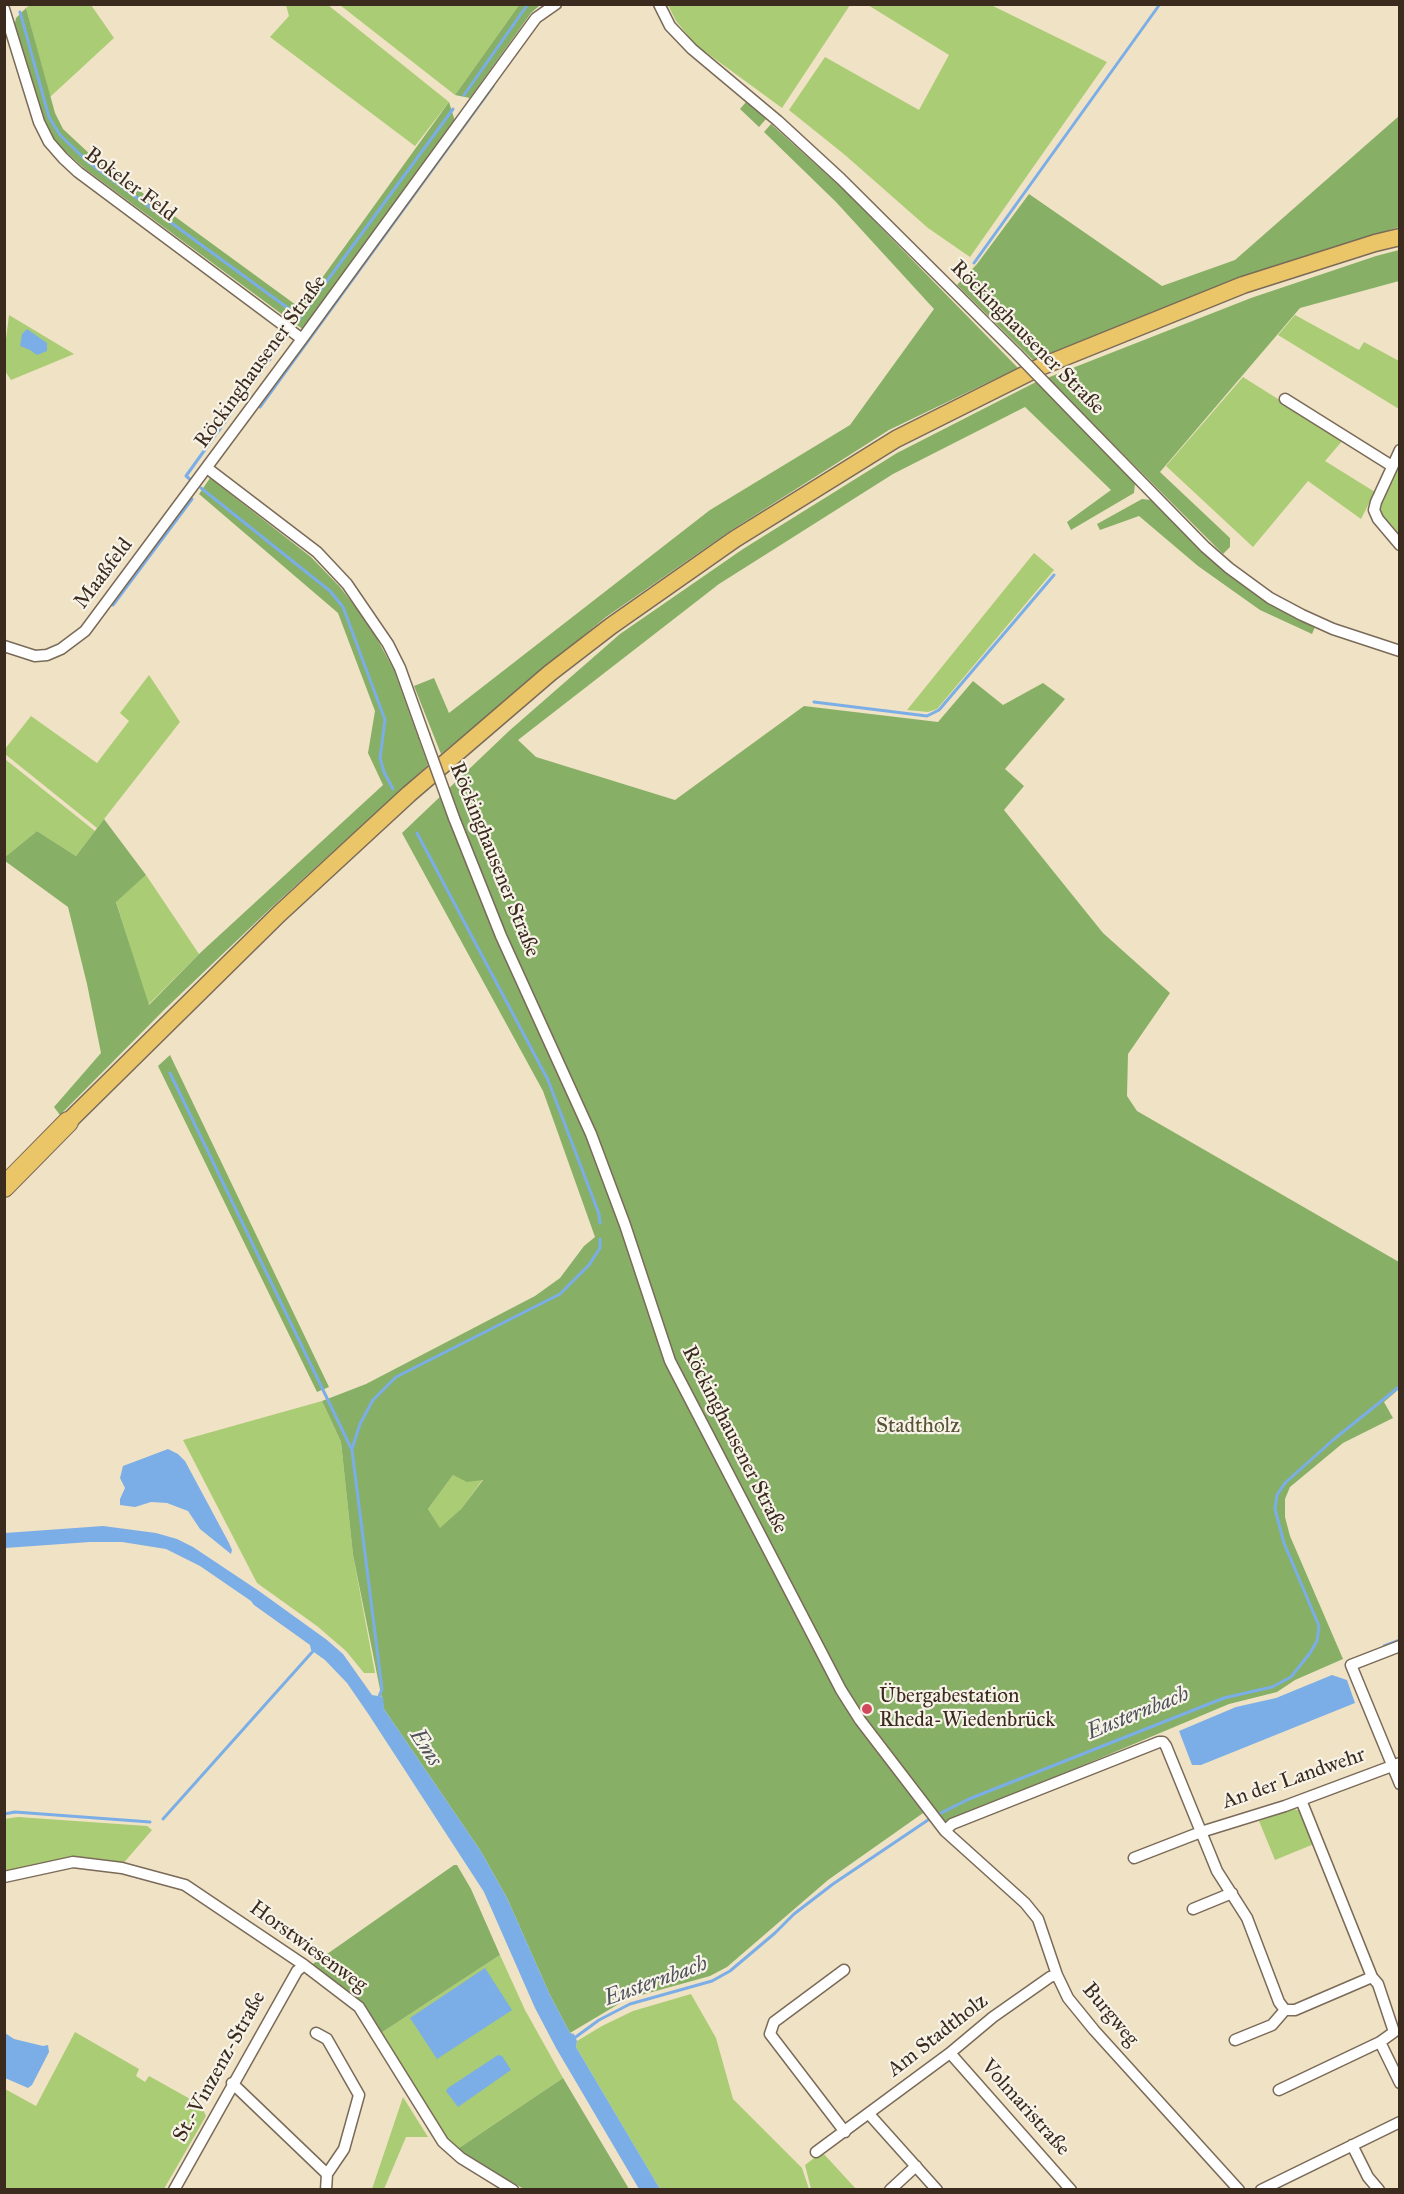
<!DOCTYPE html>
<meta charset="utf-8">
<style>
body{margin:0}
#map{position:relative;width:1404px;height:2194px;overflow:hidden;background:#f0e2c5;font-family:"IM FELL Great Primer",serif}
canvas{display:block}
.frame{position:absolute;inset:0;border:6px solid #3b2a1e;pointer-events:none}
</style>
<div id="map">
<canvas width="1404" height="2194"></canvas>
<div class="frame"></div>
</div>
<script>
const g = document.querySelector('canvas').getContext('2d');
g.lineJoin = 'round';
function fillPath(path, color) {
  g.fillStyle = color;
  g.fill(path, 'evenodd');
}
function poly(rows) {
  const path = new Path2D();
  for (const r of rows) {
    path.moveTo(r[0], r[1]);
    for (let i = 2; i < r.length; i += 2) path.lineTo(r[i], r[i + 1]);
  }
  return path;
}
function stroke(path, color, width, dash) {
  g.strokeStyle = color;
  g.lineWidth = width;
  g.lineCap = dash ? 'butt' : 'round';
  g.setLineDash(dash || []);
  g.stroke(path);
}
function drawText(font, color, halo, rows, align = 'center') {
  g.font = font + ' "IM FELL Great Primer",serif';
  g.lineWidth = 4.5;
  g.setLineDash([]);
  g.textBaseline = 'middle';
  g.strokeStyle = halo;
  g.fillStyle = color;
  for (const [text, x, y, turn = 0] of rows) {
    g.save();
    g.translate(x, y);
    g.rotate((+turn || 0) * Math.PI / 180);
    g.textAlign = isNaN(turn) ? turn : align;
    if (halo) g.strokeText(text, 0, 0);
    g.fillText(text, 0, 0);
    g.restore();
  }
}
fillPath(poly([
 [31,4,91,5,114,38,50,97,26,8],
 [286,5,328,5,449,102,415,146,270,37,289,16],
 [340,5,519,5,455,95],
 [668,5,850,5,782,108,696,45,676,21],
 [868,5,991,5,1107,62,970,257,928,228,845,155,789,110,825,57,919,110,949,55],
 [9,315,74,354,11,380,5,371,5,347],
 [1295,315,1359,350,1364,342,1399,361,1399,409,1278,335],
 [1243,377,1343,440,1325,461,1375,492,1361,519,1308,481,1253,547,1166,466],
 [1398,464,1400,465,1399,537,1378,510],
 [1034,553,1054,570,937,709,928,712,907,710],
 [149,675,180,722,97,828,5,754,5,749,31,716,97,763,129,721,120,713],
 [5,759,95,831,76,856,37,831,5,857],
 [146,875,199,954,148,1005,116,901],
 [322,1401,341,1442,353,1555,375,1673,364,1673,346,1651,317,1626,257,1583,183,1440],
 [453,1475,483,1479,461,1509,440,1529,428,1509],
 [1294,1809,1301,1811,1314,1844,1275,1860,1259,1821],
 [18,1817,147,1826,152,1830,121,1866,98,1861,5,1874,4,1819],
 [500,1955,525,2010,563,2078,456,2150,445,2138,381,2033],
 [691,1994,716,2038,733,2099,802,2168,809,2189,660,2189,576,2047,577,2041,602,2026,633,2011],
 [75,2032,139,2069,136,2076,145,2082,149,2076,201,2105,206,2116,164,2189,5,2189,5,2089,36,2106],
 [403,2097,428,2137,406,2137,384,2189,372,2189],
 [822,2152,856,2189,811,2189,805,2165]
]), '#aacc74');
fillPath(poly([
 [519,5,540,5,531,13,470,98,455,95],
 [26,8,55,113,63,129,92,156,296,305,287,318,85,169,55,142,43,120,14,27,16,18],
 [449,102,455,121,304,330,291,321],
 [746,102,766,119,759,127,740,109],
 [1399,116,1399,227,1241,277,1033,360,957,285,977,264,1029,194,1162,286,1235,260],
 [771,124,845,191,1018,368,889,430,730,531,606,617,441,754,414,686,434,678,449,713,710,510,850,425,934,309,836,202,764,132],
 [1399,250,1399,281,1300,308,1160,472,1230,538,1230,547,1223,554,1047,378,1251,298,1376,256],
 [1036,382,1135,483,1134,493,1071,530,1067,522,1111,490,1025,407,893,474,719,584,518,740,536,757,675,800,804,706,938,722,973,681,1003,705,1043,683,1065,699,1005,769,1024,786,1004,810,1103,933,1170,993,1128,1054,1127,1096,1137,1111,1399,1262,1399,1389,1384,1402,1393,1418,1343,1443,1290,1487,1285,1499,1285,1517,1290,1536,1343,1659,1295,1680,1277,1692,1229,1704,946,1823,933,1806,828,1880,727,1967,710,1976,627,1999,570,2033,550,1995,507,1898,480,1850,384,1709,353,1555,341,1442,322,1401,366,1384,535,1296,560,1278,584,1246,595,1237,543,1091,402,833,509,731,620,634,743,549,897,453],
 [453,1475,467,1482,483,1480,461,1509,440,1528,428,1509],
 [210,478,311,557,340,587,370,626,394,670,428,765,273,906,165,1009,60,1115,54,1107,101,1053,87,984,68,907,5,861,5,857,37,831,76,856,104,819,146,875,116,902,149,1005,199,954,383,785,368,753,375,711,338,613,199,494],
 [1142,499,1151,500,1202,552,1225,572,1266,602,1315,627,1312,634,1260,610,1198,566,1139,516,1100,530,1097,524],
 [170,1055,329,1387,317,1392,158,1066],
 [454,1865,457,1865,471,1889,500,1955,381,2033,363,2004,310,1966],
 [563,2078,629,2189,524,2189,463,2156,456,2150]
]), '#87b066');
fillPath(poly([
 [27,329,47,343,47,351,37,355,30,350,20,346,22,334],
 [168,1449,178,1454,185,1461,229,1543,232,1550,231,1554,200,1529,188,1511,167,1503,151,1502,135,1507,120,1505,120,1499,125,1488,120,1478,123,1466],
 [103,1526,156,1533,177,1539,193,1547,259,1591,327,1640,343,1654,372,1695,383,1697,384,1709,480,1850,507,1898,550,1995,570,2033,574,2034,577,2041,576,2047,660,2189,639,2189,556,2048,535,2008,484,1892,369,1715,347,1683,325,1660,311,1650,310,1645,254,1605,251,1601,200,1566,166,1549,122,1542,90,1542,5,1548,5,1533],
 [1332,1675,1347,1680,1355,1703,1201,1765,1192,1765,1179,1731,1236,1707,1276,1698],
 [485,1968,512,2010,437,2059,410,2018],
 [5,2033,14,2039,43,2046,48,2045,49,2052,32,2085,28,2088,5,2078],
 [498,2055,502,2056,511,2070,458,2107,446,2091,448,2088]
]), '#7baee7');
stroke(poly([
 [20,12,49,117,60,135,88,162,300,317],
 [464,95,528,4],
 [974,263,1160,4],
 [294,326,453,109],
 [260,407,493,86],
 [191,480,186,476,288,334],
 [201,488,330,591,343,607,385,720,380,758,384,772,393,789],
 [113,605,192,499],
 [814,702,927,716,939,710,1054,575],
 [417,833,548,1080,599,1214,600,1223],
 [170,1073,352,1450,382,1689,378,1699],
 [352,1449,360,1424,373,1400,396,1377,560,1294,589,1265,600,1248,600,1239],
 [1384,1646,1400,1640],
 [4,1814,15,1812,150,1822],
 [937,1815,969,1799,1224,1698,1272,1687,1291,1677,1310,1653,1317,1641,1319,1626,1284,1543,1275,1509,1277,1495,1285,1483,1333,1440,1400,1386],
 [163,1819,314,1650],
 [573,2039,599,2020,630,2004,712,1981,730,1971,775,1933,794,1914,833,1884,931,1818]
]), '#7baee7', 3);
const street = poly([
 [659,4,670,26,692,49,778,121,841,179,1017,354],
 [4,9,39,122,49,142,63,158,78,172,302,339],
 [1285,399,1392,466],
 [1080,419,1205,547,1229,568,1270,598,1302,615,1333,629,1400,651],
 [1400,450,1376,502,1374,510,1378,519,1400,545],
 [207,468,317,552,347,584,388,644,400,668,424,735],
 [4,646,35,656,47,655,61,649,85,631,302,339,536,18,556,4],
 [454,818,501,936,591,1134,625,1225,670,1361,841,1690,860,1720,945,1831,1025,1903,1038,1919,1057,1975,1068,1998,1094,2030,1239,2190],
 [1400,1646,1351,1665,1400,1784],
 [945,1831,952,1824,1159,1742,1163,1742,1166,1746,1217,1871,1247,1918,1279,2002,1285,2010,1295,2010,1372,1977],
 [1134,1858,1201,1832,1285,1806,1400,1763],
 [4,1877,73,1862,122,1868,185,1885,304,1965,359,2007,443,2142,461,2158,513,2190],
 [1193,1909,1232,1893],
 [844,1970,774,2022,770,2034,845,2132],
 [316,2033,327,2039,359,2095,344,2149,327,2174,326,2190],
 [1235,2040,1272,2025,1285,2010],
 [1380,2042,1400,2083],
 [950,2053,1071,2190],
 [232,2083,327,2174],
 [1279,2090,1380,2042,1394,2032,1378,1984,1372,1977,1301,1800],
 [869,2114,937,2190],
 [1352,2145,1368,2177,1379,2190],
 [816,2152,950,2053,993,2017,1050,1977,1057,1975],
 [174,2190,297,1971,304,1965],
 [890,2190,916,2166],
 [1261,2190,1400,2122]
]);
const primary = poly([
 [68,1122,279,914,409,794,550,673,611,626,735,539,896,439,1040,367,1243,285,1375,243,1400,237]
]);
const highway = poly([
 [4,1187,68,1122]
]);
stroke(street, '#7a6a58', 13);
stroke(primary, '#7a6a58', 19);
stroke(highway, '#7a6a58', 22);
stroke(street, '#fff', 10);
stroke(primary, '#ebc669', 16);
stroke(highway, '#ebc669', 20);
const streetBridge = poly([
 [1017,354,1080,419],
 [424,735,454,818]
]);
stroke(streetBridge, '#7a6a58', 13, []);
stroke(streetBridge, '#fff', 10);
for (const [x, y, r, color] of [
 [867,1709,6,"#d1495b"]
]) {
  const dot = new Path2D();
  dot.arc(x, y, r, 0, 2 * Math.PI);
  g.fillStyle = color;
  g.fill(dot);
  stroke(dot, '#f7f3e8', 2);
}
drawText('21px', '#3b2a1e', '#f7f3e8', [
 ["Bokeler Feld",130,185,37],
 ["Röckinghausener Straße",1027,338,45],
 ["Röckinghausener Straße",261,362,-54],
 ["Maaßfeld",104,574,-53],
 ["Röckinghausener Straße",494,860,68],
 ["Röckinghausener Straße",734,1440,63],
 ["An der Landwehr",1294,1779,-19],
 ["Horstwiesenweg",308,1947,36],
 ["Burgweg",1110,2015,50],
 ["Am Stadtholz",938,2036,-38],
 ["St.-Vinzenz-Straße",220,2067,-61],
 ["Volmaristraße",1025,2108,48]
]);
drawText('21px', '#575234', '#f7f3e8', [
 ["Stadtholz",918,1427]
]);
drawText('21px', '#3b2a1e', '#f7f3e8', [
 ["Übergabestation",879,1697],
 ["Rheda-Wiedenbrück",879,1721]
], 'left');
drawText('italic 22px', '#4e525a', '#f7f3e8', [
 ["Eusternbach",1138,1714,-22],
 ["Ems",425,1748,57],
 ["Eusternbach",656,1982,-20]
]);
</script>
